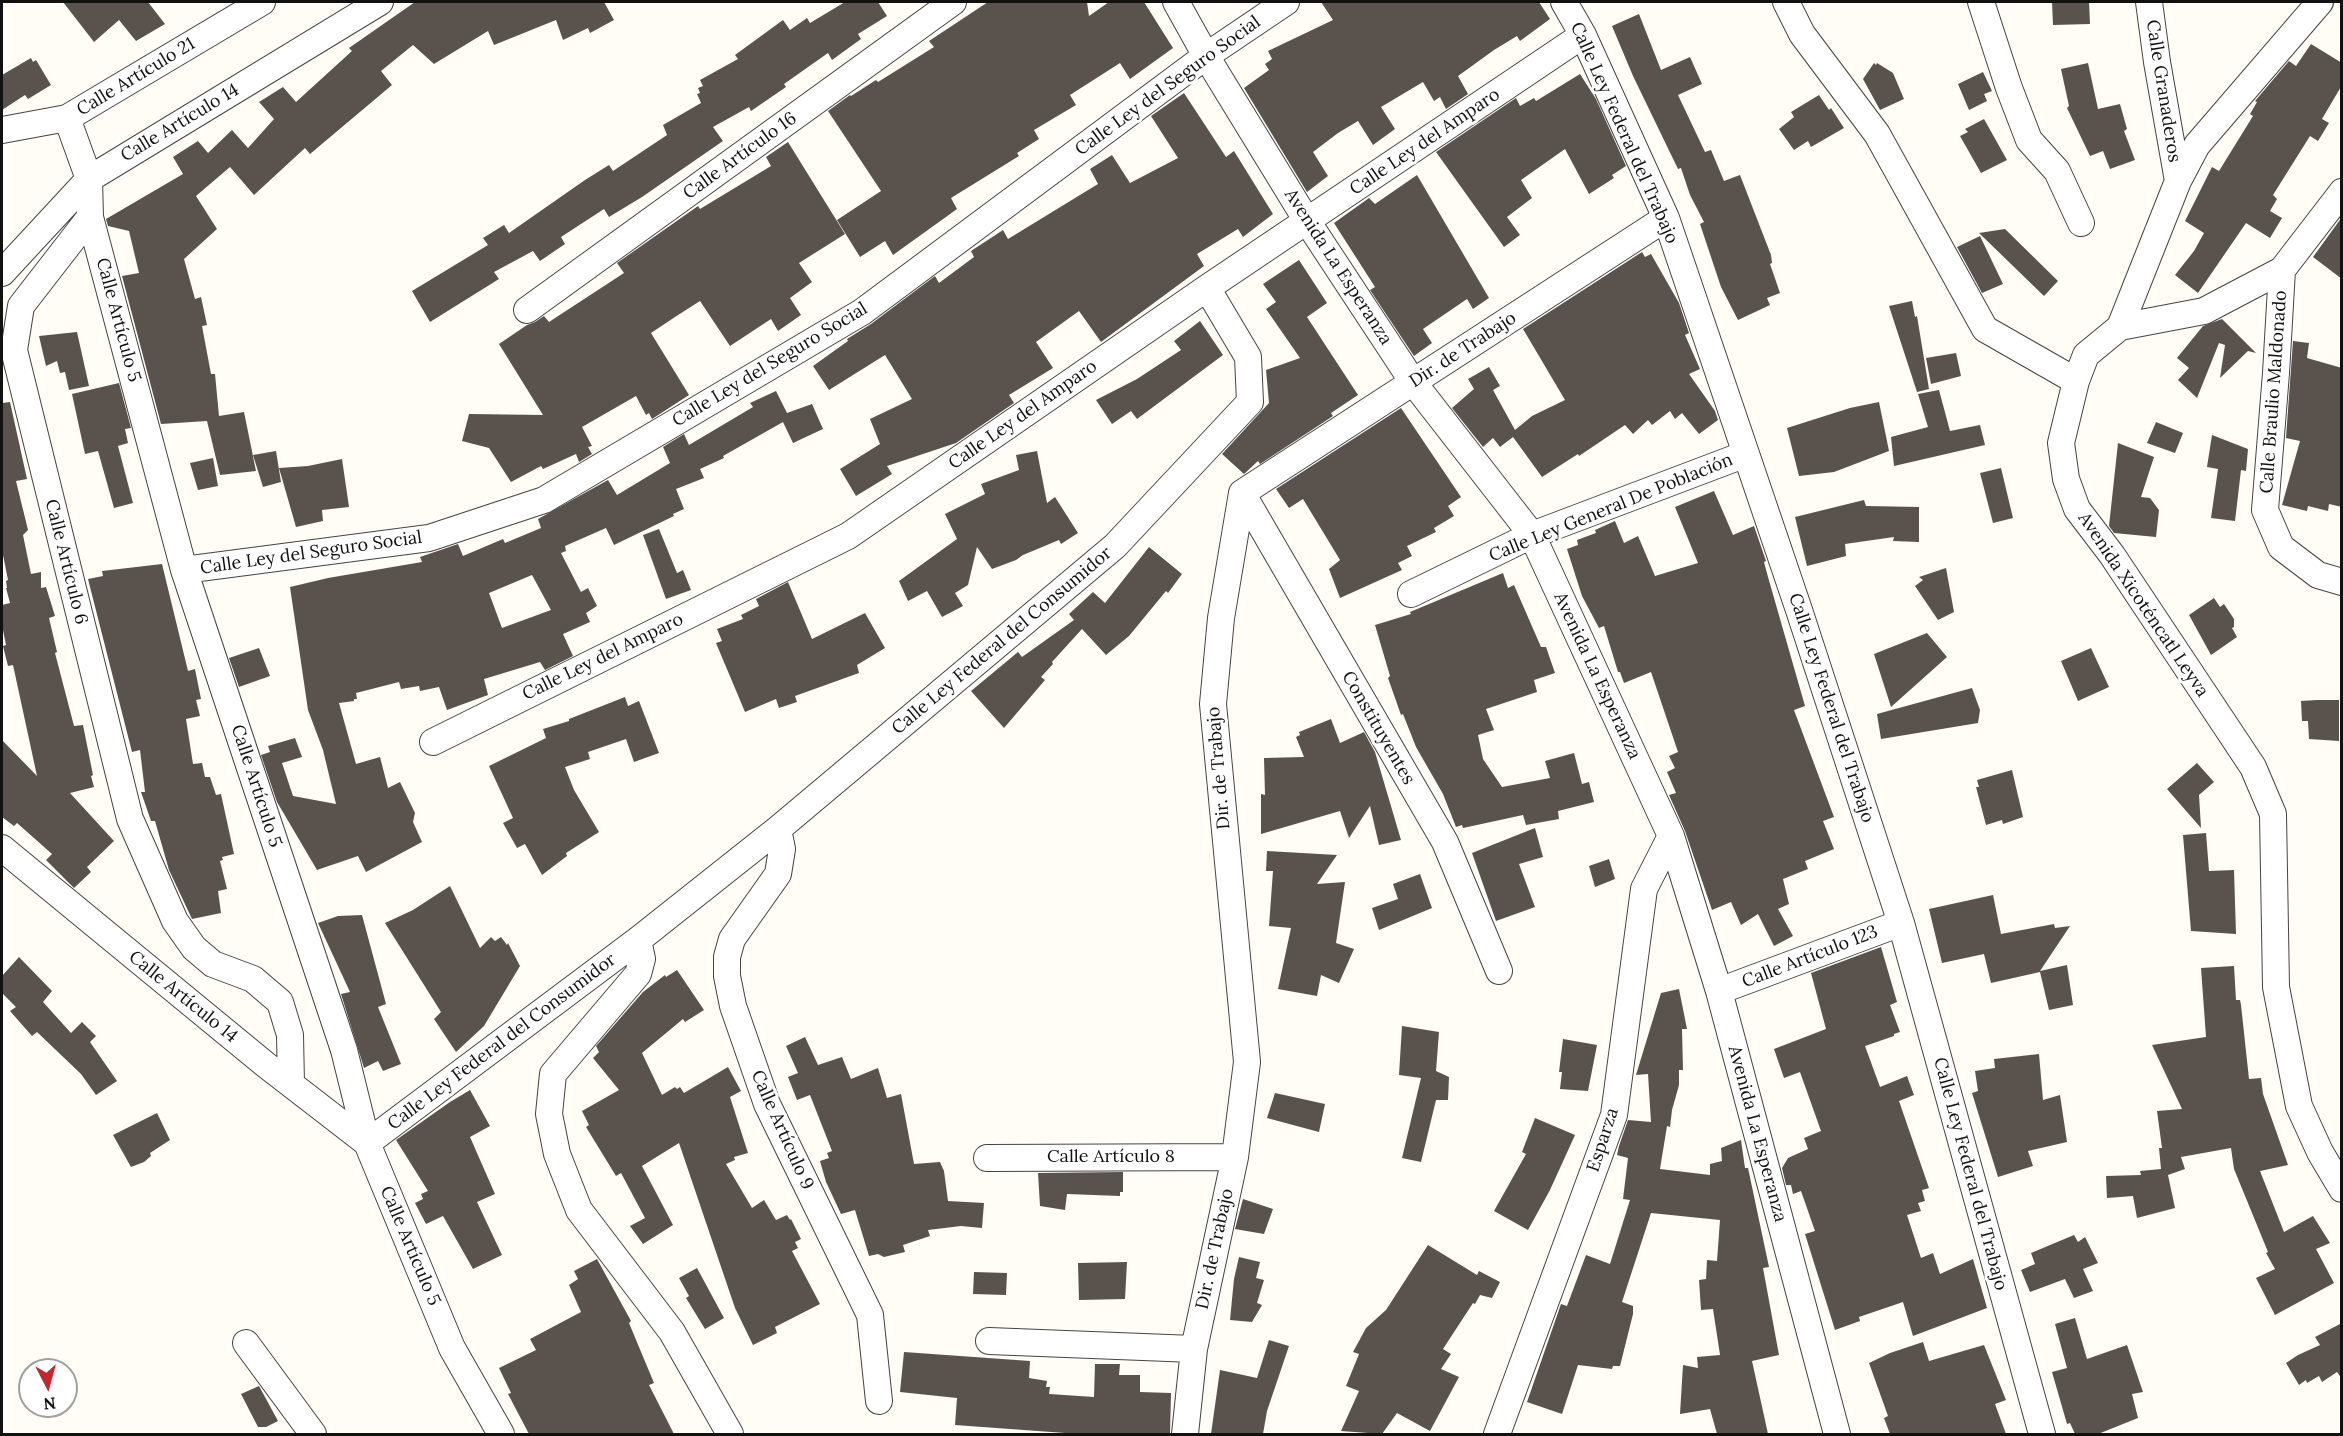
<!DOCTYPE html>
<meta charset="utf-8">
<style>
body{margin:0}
#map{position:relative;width:2343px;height:1436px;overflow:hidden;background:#fffdf5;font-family:Lora,serif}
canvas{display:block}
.frame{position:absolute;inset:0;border:3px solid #111;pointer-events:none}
.north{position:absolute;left:18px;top:1358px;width:60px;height:60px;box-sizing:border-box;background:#fff;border:2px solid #a0a0a0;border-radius:50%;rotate:174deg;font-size:16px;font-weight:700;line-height:24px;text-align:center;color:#111}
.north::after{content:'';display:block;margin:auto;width:21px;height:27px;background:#c4262e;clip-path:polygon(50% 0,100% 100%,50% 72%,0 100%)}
</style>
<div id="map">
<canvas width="2343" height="1436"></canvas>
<div class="frame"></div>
<div class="north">N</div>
</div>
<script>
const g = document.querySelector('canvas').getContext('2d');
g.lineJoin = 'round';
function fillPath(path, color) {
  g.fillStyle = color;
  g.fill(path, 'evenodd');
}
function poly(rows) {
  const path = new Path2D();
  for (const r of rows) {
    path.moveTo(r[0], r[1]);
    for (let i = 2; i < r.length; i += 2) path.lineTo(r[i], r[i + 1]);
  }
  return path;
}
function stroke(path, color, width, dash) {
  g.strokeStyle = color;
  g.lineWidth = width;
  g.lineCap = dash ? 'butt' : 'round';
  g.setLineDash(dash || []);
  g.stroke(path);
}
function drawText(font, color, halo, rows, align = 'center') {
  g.font = font + ' Lora,serif';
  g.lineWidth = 6;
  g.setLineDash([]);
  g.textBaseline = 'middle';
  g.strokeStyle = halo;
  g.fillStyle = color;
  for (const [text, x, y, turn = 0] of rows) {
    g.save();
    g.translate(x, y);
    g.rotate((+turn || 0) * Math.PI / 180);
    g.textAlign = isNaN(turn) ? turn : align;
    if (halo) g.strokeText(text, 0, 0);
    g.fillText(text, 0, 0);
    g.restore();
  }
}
fillPath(poly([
 [63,2,148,2,165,24,136,41,119,20,94,42],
 [415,2,604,2,614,20,590,33,588,28,563,40,556,20,494,45,488,31,434,64,413,45,381,71,392,85,310,154,305,148,254,195,230,167,196,196,217,229,184,259,195,299,201,297,207,325,202,326,211,374,215,374,219,416,244,412,256,471,220,475,207,421,161,424,122,276,139,273,129,231,108,226,106,219,183,174,173,157,198,141,208,153,232,130,248,148,274,119,259,102,283,87,296,102,352,51,349,48],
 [845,2,878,2,887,16,858,34,861,39,832,60,828,53,784,84,786,87,751,111,749,107,713,127,723,141,642,197,609,217,604,209,561,237,565,244,540,261,533,251,494,272,499,279,430,322,412,291,488,245,483,238,504,225,509,233,585,180,609,165,613,171,667,135,663,125,701,103,697,94,700,93,698,88,703,86,700,80,738,59,735,55,783,20,790,30,807,18,810,23],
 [988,2,1087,2,1089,16,1109,2,1144,2,1173,48,1130,79,1120,63,1070,95,1076,105,1034,130,1039,139,1017,153,1019,156,951,198,957,209,893,255,885,241,860,257,837,220,881,191,828,111,850,95,851,96,876,80,878,82,934,47,929,41],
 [1321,2,1539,2,1550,19,1520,41,1517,36,1494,50,1458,76,1468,94,1446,109,1440,97,1434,101,1423,82,1381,107,1395,129,1373,145,1358,121,1338,133,1313,152,1328,176,1307,192,1244,88,1269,70,1265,64,1272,59,1268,51,1333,20],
 [2052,2,2089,2,2090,24,2053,25],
 [1639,14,1661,70,1690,57,1702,84,1678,95,1705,152,1711,150,1724,181,1740,175,1771,255,1772,263,1770,264,1780,293,1767,298,1770,305,1738,320,1721,287,1700,224,1704,222,1690,195,1681,168,1678,169,1633,76,1612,26],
 [2311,44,2342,63,2342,85,2322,119,2329,123,2318,141,2310,136,2273,195,2277,199,2270,211,2282,218,2270,238,2246,223,2198,293,2175,275,2194,251,2204,233,2185,221,2212,167,2219,171,2253,116,2250,114,2257,102,2255,101,2289,61,2296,66],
 [31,58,33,62,36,60,51,85,28,99,25,95,2,110,2,75],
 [1874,63,1876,65,1877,63,1893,73,1904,99,1880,110,1863,79],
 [2088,63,2098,109,2120,104,2127,129,2124,131,2135,160,2110,169,2103,151,2090,156,2067,108,2069,106,2061,69],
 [1983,72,1992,91,1984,94,1987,101,1969,110,1958,84],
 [1580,74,1596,99,1626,166,1612,175,1614,178,1589,194,1565,149,1521,180,1532,198,1507,217,1520,235,1504,247,1436,152,1516,98,1520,106,1534,98,1536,101],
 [1184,93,1226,157,1234,151,1273,214,1243,237,1238,229,1197,254,1204,266,1101,342,1079,311,1036,342,1053,368,1009,395,1014,403,956,443,887,466,892,474,856,496,840,469,880,444,870,419,912,399,885,355,829,390,813,366,848,341,847,339,871,324,935,276,939,283,974,257,971,251,1003,230,1008,239,1098,184,1090,169,1112,155,1130,183,1178,158,1151,116],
 [1819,95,1829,110,1831,108,1844,128,1811,147,1808,141,1794,150,1779,129,1794,117,1791,112],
 [1984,119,2007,160,1981,173,1960,136,1968,132,1965,129],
 [788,142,845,234,799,263,812,282,790,298,801,315,778,331,771,319,730,346,700,301,675,317,651,333,689,395,652,419,649,413,646,415,636,396,582,427,592,446,588,447,592,454,579,462,576,454,543,469,541,466,511,482,489,448,462,441,469,414,543,415,499,344,527,325,535,322,544,316,549,322,624,273,617,263,698,206,700,209,771,166,766,157],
 [1417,175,1489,298,1473,309,1467,299,1423,329,1432,343,1414,356,1370,290,1375,287,1334,223,1369,198,1375,204],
 [2342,217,2342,279,2313,257],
 [2005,229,2058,281,2044,296,1979,233],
 [1980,236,2003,284,1982,293,1957,247],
 [1642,252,1645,257,1651,254,1679,303,1689,333,1685,335,1700,369,1689,374,1715,411,1718,420,1699,434,1682,413,1675,419,1670,411,1652,425,1648,420,1633,434,1625,425,1579,456,1578,454,1542,477,1513,437,1500,447,1493,438,1483,447,1452,408,1474,389,1468,379,1489,367,1500,386,1493,390,1515,430,1532,416,1565,400,1523,329],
 [1299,260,1327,303,1307,317,1358,395,1331,413,1333,416,1260,464,1258,461,1244,474,1222,454,1269,403,1266,370,1300,358,1266,309,1276,302,1263,284],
 [1912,301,1915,317,1917,316,1929,389,1917,392,1889,306],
 [2222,319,2256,353,2248,351,2220,378,2225,345,2219,343,2197,398,2178,380,2189,368,2177,358,2203,326],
 [1200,321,1223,355,1137,419,1131,411,1112,424,1096,400,1137,379,1181,350,1174,341],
 [77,332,89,386,69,390,65,372,60,373,57,361,46,366,39,336],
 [2293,341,2309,343,2307,358,2342,368,2342,507,2329,504,2328,511,2308,506,2307,511,2282,505,2300,441,2286,438],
 [1956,353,1961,376,1931,384,1926,358],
 [119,383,131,428,125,429,128,443,118,446,133,503,114,508,98,451,85,454,72,394],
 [1939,390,1950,431,1980,425,1985,445,1894,466,1891,437,1928,427,1918,394],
 [776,391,787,413,812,404,823,429,793,443,783,422,723,456,724,458,700,469,704,478,676,489,684,509,673,514,674,516,614,545,606,528,565,546,566,551,561,553,581,592,588,588,597,606,586,613,590,622,563,634,573,656,545,670,540,662,484,679,488,695,447,710,439,687,420,691,419,686,401,689,399,682,356,693,357,699,354,699,354,701,339,703,356,764,380,757,388,788,400,782,415,813,413,822,422,842,366,872,358,856,317,870,277,802,261,755,270,752,268,746,295,738,302,757,282,763,293,796,336,804,323,750,308,710,290,587,328,578,422,562,420,557,458,544,463,556,503,539,505,543,541,528,538,519,608,480,617,495,670,463,663,447,684,434,689,445,753,407,750,403],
 [532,575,551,610,502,628,489,593],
 [10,402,27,479,16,481,28,530,23,535,31,574,41,572,41,588,46,587,55,616,49,618,57,652,55,653,74,726,83,725,93,775,91,776,94,787,70,793,114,841,87,867,91,872,74,888,46,860,52,854,17,823,14,826,2,817,2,740,37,776,13,665,8,666,3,646,6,645,2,625,2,605,10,603,6,588,7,588,6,581,8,580,2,550,2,403],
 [1879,402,1889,451,1834,472,1799,476,1787,428,1850,408],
 [1401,408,1461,497,1448,506,1454,516,1434,528,1436,532,1407,546,1412,556,1398,563,1402,570,1340,598,1329,569,1340,560,1303,499,1289,508,1276,489],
 [2156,422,2183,433,2175,453,2147,443],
 [2212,435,2248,449,2246,471,2241,470,2235,521,2211,518,2218,469,2207,467],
 [2118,443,2154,457,2141,497,2150,498,2159,510,2156,537,2114,533,2109,526],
 [276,451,281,482,263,487,253,455],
 [1037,451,1047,503,1055,497,1078,533,1061,544,1059,540,1023,555,1016,560,992,569,977,547,968,585,955,593,963,606,942,617,927,591,908,601,899,581,957,539,945,514,985,494,981,484,1019,470,1016,455],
 [213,458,218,486,198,490,190,463],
 [342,459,349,507,322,510,323,521,296,527,279,468,308,466],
 [2001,468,2013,518,1993,523,1980,473],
 [1714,491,1733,535,1754,526,1766,561,1764,562,1768,577,1805,706,1794,710,1834,817,1823,821,1834,849,1805,861,1808,869,1783,879,1789,904,1778,909,1793,936,1774,946,1758,914,1741,925,1731,902,1712,910,1685,831,1669,795,1676,793,1667,772,1675,768,1669,756,1678,752,1651,672,1624,683,1620,672,1618,672,1604,626,1599,628,1582,596,1567,549,1578,545,1577,540,1596,533,1595,530,1615,521,1624,543,1638,536,1655,576,1698,563,1675,507],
 [1864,500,1866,506,1919,507,1919,542,1893,541,1894,537,1845,544,1846,556,1807,566,1795,517],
 [659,529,677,573,683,570,691,590,666,599,643,535],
 [1149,547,1182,574,1168,593,1166,591,1129,636,1106,655,1082,629,1052,662,1053,664,1041,677,1045,680,1004,728,971,691,1018,652,1022,657,1074,620,1069,614,1093,592,1105,603],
 [162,564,188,671,195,669,201,699,196,700,200,716,186,719,193,764,202,763,205,777,210,777,216,795,221,794,234,854,222,857,223,860,220,861,227,889,218,891,221,913,192,919,169,870,155,821,151,821,141,792,145,792,140,750,132,752,88,579,103,576,102,571],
 [1946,568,1954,612,1938,620,1915,586,1923,580,1919,577],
 [1503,573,1508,588,1514,585,1541,647,1546,647,1555,673,1534,680,1537,692,1486,709,1494,730,1478,735,1483,759,1502,787,1550,778,1545,761,1574,753,1582,784,1589,782,1594,802,1558,811,1559,819,1526,825,1523,815,1463,828,1462,825,1456,827,1443,794,1416,747,1403,714,1401,715,1388,678,1390,676,1375,625,1411,614,1410,612],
 [788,582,812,639,865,613,885,648,857,665,859,673,795,696,797,702,779,708,776,699,745,712,716,643,722,641,717,629,743,619,741,615,759,606,756,599],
 [2214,598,2220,607,2224,604,2234,619,2234,627,2232,628,2237,637,2211,655,2189,615],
 [1927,633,1947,657,1891,707,1874,654],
 [259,648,270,676,239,687,229,658],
 [2091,648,2109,687,2078,701,2061,661],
 [1972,688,1980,710,1978,723,1881,739,1877,714],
 [625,697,628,706,639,701,659,753,634,762,626,739,588,752,590,759,565,767,574,790,599,832,566,853,567,856,542,875,525,844,517,848,503,823,513,818,489,766,546,738,543,729,569,721,569,719],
 [2317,700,2339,700,2339,741,2309,739,2308,721,2302,721,2301,701],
 [1331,719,1340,743,1364,732,1375,752,1401,840,1379,845,1370,806,1349,838,1340,811,1261,834,1261,794,1265,795,1264,758,1304,757,1296,737,1300,735,1299,732],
 [2197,763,2214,782,2199,795,2201,828,2167,789],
 [2012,770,2023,817,2003,824,2002,820,1986,825,1976,787,1979,787,1977,780],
 [1535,828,1543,857,1519,864,1535,907,1496,921,1472,853],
 [2206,833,2209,871,2234,870,2236,934,2191,931,2183,835],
 [1267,851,1337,855,1317,884,1345,882,1336,943,1354,949,1339,983,1321,975,1317,996,1278,989,1291,928,1269,926,1273,871,1266,871],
 [1609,859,1615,879,1595,887,1589,866],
 [1420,874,1432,908,1379,930,1372,908,1398,899,1393,884],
 [450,886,480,948,491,937,495,941,501,937,507,945,508,943,520,966,484,1026,456,1052,434,1019,441,1012,385,923,413,910],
 [1993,895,2001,934,2054,924,2055,928,2070,926,2040,971,2067,965,2073,1005,2049,1010,2040,972,1991,983,1984,954,1942,963,1929,909],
 [362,915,386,1004,378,1007,401,1064,383,1071,378,1061,364,1068,341,994,350,992,318,923,338,916],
 [1881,947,1897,1002,1890,1005,1900,1032,1894,1034,1894,1036,1865,1046,1880,1087,1907,1076,1914,1095,1899,1101,1929,1188,1922,1190,1925,1201,1918,1203,1921,1211,1907,1215,1921,1258,1933,1253,1940,1274,1973,1259,1987,1308,1913,1336,1903,1302,1859,1317,1860,1321,1835,1330,1805,1234,1815,1231,1801,1191,1793,1194,1791,1185,1786,1185,1782,1168,1788,1158,1808,1149,1804,1138,1821,1131,1800,1072,1784,1078,1774,1049,1826,1029,1811,973],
 [19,957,52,991,43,1002,71,1033,82,1022,96,1036,90,1042,117,1081,96,1095,81,1074,37,1032,32,1036,10,1011,16,1007,2,993,2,976],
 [2234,966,2236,1000,2240,1000,2241,1005,2249,1079,2261,1078,2263,1094,2288,1165,2260,1171,2284,1232,2313,1216,2330,1243,2316,1249,2334,1283,2275,1315,2256,1278,2275,1269,2266,1253,2268,1252,2234,1169,2231,1148,2181,1157,2185,1169,2168,1175,2175,1208,2137,1218,2133,1196,2107,1198,2106,1176,2141,1175,2140,1171,2161,1169,2159,1148,2162,1148,2157,1111,2182,1109,2152,1045,2206,1037,2201,968],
 [677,970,704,1010,685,1022,683,1019,642,1053,662,1095,675,1087,677,1089,680,1087,684,1093,728,1067,741,1091,730,1097,748,1153,734,1157,735,1160,726,1164,752,1208,764,1200,776,1220,787,1215,790,1220,791,1219,801,1239,795,1242,798,1248,792,1251,820,1304,775,1327,777,1333,753,1345,735,1308,679,1143,642,1166,673,1225,643,1244,630,1226,645,1218,621,1173,616,1176,586,1127,589,1125,582,1111,619,1090,593,1058,599,1052,596,1046,643,992,665,975,666,977],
 [1679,989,1687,1029,1682,1029,1683,1070,1679,1070,1679,1085,1672,1110,1670,1127,1667,1126,1660,1169,1710,1175,1710,1164,1722,1161,1721,1148,1741,1140,1745,1168,1748,1168,1769,1267,1763,1268,1779,1355,1752,1361,1768,1434,1717,1434,1710,1409,1680,1414,1683,1365,1698,1368,1697,1357,1720,1355,1713,1309,1701,1310,1699,1280,1706,1279,1707,1260,1717,1261,1720,1220,1651,1213,1622,1302,1633,1306,1633,1314,1620,1366,1613,1366,1612,1369,1578,1365,1562,1414,1527,1402,1561,1304,1567,1306,1586,1255,1610,1264,1630,1200,1623,1199,1628,1158,1617,1155,1619,1146,1628,1120,1651,1122,1648,1074,1636,1075,1661,993],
 [1402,1026,1439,1032,1436,1071,1449,1077,1448,1100,1436,1100,1421,1162,1402,1158,1421,1078,1399,1075],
 [805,1037,818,1065,842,1057,851,1079,878,1068,887,1098,901,1094,914,1164,940,1162,944,1171,948,1201,984,1203,982,1228,961,1226,928,1230,930,1236,903,1245,905,1252,884,1257,878,1254,869,1256,855,1210,841,1214,826,1182,820,1161,829,1158,827,1153,832,1151,810,1095,797,1100,788,1077,798,1073,786,1046],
 [1563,1039,1597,1045,1588,1091,1560,1089,1562,1072,1559,1072],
 [2039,1054,2043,1100,2060,1095,2067,1142,2028,1151,2033,1166,1998,1177,1972,1093,1978,1091,1975,1071,1995,1068,1994,1059],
 [470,1090,490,1126,470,1137,495,1194,477,1202,502,1255,473,1269,443,1216,426,1224,415,1203,423,1199,421,1194,428,1191,396,1140,450,1102],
 [1275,1093,1325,1104,1319,1132,1267,1118],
 [157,1113,170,1140,150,1153,151,1156,144,1162,131,1167,113,1135],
 [1535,1118,1575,1135,1550,1190,1528,1230,1494,1211,1526,1154,1522,1152],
 [1123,1172,1123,1192,1120,1192,1120,1196,1067,1194,1065,1210,1040,1206,1038,1173],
 [1243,1199,1273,1209,1264,1234,1235,1229],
 [2074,1235,2078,1242,2085,1237,2098,1263,2083,1269,2093,1291,2074,1298,2065,1279,2030,1292,2021,1270,2035,1264,2031,1253],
 [1428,1245,1477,1275,1479,1271,1500,1282,1492,1298,1480,1295,1475,1304,1473,1303,1443,1349,1451,1354,1441,1369,1459,1377,1430,1431,1397,1413,1382,1434,1341,1431,1359,1391,1346,1386,1359,1354,1353,1352,1366,1328,1386,1310],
 [1239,1257,1260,1262,1256,1278,1264,1280,1257,1303,1262,1305,1252,1322,1230,1320,1234,1279],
 [597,1259,631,1321,629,1323,654,1383,649,1385,674,1434,529,1434,508,1394,511,1393,499,1368,536,1350,530,1339,581,1312,569,1285,578,1279,574,1271],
 [1127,1262,1125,1299,1079,1300,1078,1263],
 [697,1268,724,1318,705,1329,686,1298,689,1296,679,1278],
 [974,1272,1007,1273,1006,1295,973,1294],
 [2075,1318,2087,1359,2127,1345,2143,1392,2132,1394,2138,1418,2098,1434,2075,1434,2070,1423,2067,1424,2052,1372,2067,1368,2055,1324],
 [2342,1323,2342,1379,2337,1372,2322,1382,2319,1376,2307,1383,2306,1380,2299,1385,2286,1363,2298,1355,2320,1345,2315,1337],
 [1269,1340,1289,1346,1267,1411,1263,1434,1211,1434,1220,1370,1257,1378],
 [1923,1342,1929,1361,1984,1345,2006,1400,1995,1404,2006,1434,1890,1434,1884,1418,1888,1416,1869,1363,1890,1353],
 [904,1352,1030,1361,1029,1378,1047,1381,1046,1387,1050,1387,1049,1394,1094,1397,1095,1364,1120,1364,1119,1375,1140,1375,1140,1392,1171,1393,1170,1434,1079,1434,955,1425,957,1398,900,1392],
 [259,1386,278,1421,266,1427,258,1427,241,1394]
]), '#5a524d');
const minor = poly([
 [1176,2,1206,56,1307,221,1413,382,1532,535,1671,836,1719,991,1837,1434],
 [1564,2,1583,35,1666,218,1799,610,1901,923,2042,1434],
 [1786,2,1802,34,1877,134,1985,329,2076,381],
 [1981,2,2009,88,2029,140,2057,171,2081,223],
 [2149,2,2157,62,2178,181],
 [2320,2,2197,145,2178,181,2120,327,2086,355,2076,381,2061,443,2066,479,2077,509,2112,555,2253,767,2273,814,2276,987,2299,1106,2320,1152,2342,1189],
 [67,118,89,179,90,217,184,570,344,1050,367,1143,452,1348,501,1434],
 [2,130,67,118,262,2],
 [90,217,21,306,14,350,130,819,175,921,194,948,213,964,253,979,280,1002,290,1035,291,1084],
 [2282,270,2276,373,2265,510,2281,547,2318,575,2342,582],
 [2,273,89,179,380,2],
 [527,310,953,2],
 [2120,327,2204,311,2282,270,2342,192],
 [1242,493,1445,842,1499,971],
 [184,570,429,538,544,500,862,312,1206,56,1286,2],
 [1411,594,1532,535,1746,454],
 [433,742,848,536,1207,288,1583,35],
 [778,829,782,849,778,874,732,939,727,957,727,976,733,1006,767,1104,870,1315,879,1401],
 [2,848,266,1065,367,1143],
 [638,940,642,959,638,974,553,1074,549,1114,557,1154,579,1210,672,1332,730,1434],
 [1719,991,1901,923],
 [367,1143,638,940,778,829,1115,546,1250,402,1248,357,1207,288],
 [987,1158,1235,1157],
 [989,1341,1194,1349],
 [246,1343,313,1434],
 [1185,1434,1194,1349,1235,1157,1247,1062,1213,704,1221,618,1242,493,1666,218],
 [1497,1434,1614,1115,1644,889,1671,836]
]);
stroke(minor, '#444', 28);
stroke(minor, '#fff', 26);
drawText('18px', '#111', '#fff', [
 ["Calle Artículo 21",136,77,-31],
 ["Calle Ley del Seguro Social",1168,86,-36],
 ["Calle Granaderos",2163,91,81],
 ["Calle Artículo 14",180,123,-31],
 ["Calle Ley Federal del Trabajo",1624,133,66],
 ["Calle Ley del Amparo",1425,142,-34],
 ["Calle Artículo 16",740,156,-36],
 ["Avenida La Esperanza",1338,267,57],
 ["Calle Artículo 5",118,320,75],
 ["Dir. de Trabajo",1463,350,-33],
 ["Calle Ley del Seguro Social",770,365,-31],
 ["Calle Braulio Maldonado",2274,392,-86],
 ["Calle Ley del Amparo",1023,415,-35],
 ["Calle Ley General De Población",1611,508,-22],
 ["Calle Ley del Seguro Social",311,553,-8],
 ["Calle Artículo 6",66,562,76],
 ["Avenida Xicoténcatl Leyva",2143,605,56],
 ["Calle Ley Federal del Consumidor",1002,641,-40],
 ["Calle Ley del Amparo",603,657,-26],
 ["Avenida La Esperanza",1597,676,65],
 ["Calle Ley Federal del Trabajo",1831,708,72],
 ["Constituyentes",1378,728,60],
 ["Dir. de Trabajo",1219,768,-95],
 ["Calle Artículo 5",256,786,72],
 ["Calle Artículo 123",1810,957,-21],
 ["Calle Artículo 14",183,997,39],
 ["Calle Ley Federal del Consumidor",502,1042,-37],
 ["Calle Artículo 9",782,1130,66],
 ["Avenida La Esperanza",1757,1134,75],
 ["Esparza",1603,1140,-72],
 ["Calle Artículo 8",1111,1157],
 ["Calle Ley Federal del Trabajo",1970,1174,75],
 ["Calle Artículo 5",410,1246,67],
 ["Dir. de Trabajo",1215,1249,-78]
]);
</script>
